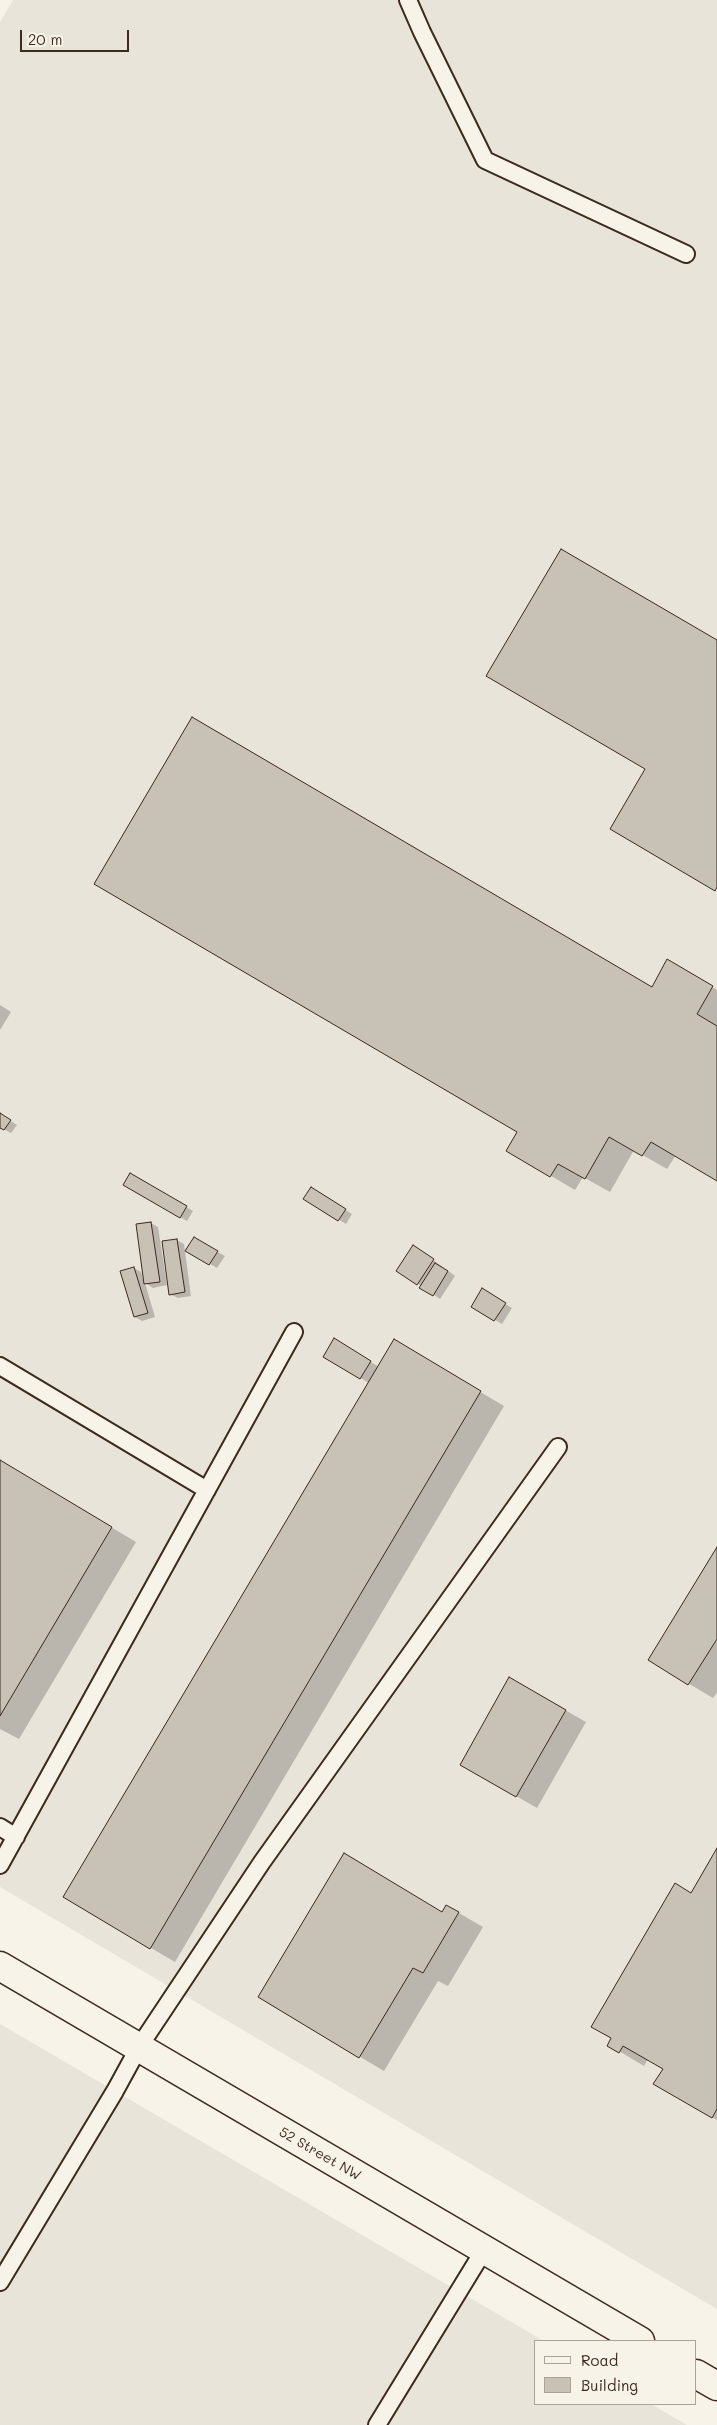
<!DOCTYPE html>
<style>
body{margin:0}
#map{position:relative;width:717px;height:2425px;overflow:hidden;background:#f7f3e8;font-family:Mali,sans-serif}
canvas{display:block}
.legend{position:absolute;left:534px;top:2340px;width:162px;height:65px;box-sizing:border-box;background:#f7f3e8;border:1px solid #aca397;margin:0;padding:6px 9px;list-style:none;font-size:15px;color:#3b2a1e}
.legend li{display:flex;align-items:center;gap:10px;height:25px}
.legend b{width:25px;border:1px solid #aca397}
.scale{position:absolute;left:20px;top:30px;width:109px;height:22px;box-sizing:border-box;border:2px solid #3b2a1e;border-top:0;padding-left:6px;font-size:15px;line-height:18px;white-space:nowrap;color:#3b2a1e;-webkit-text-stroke:4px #f7f3e8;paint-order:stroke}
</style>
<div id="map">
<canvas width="717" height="2425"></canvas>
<ul class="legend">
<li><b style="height:6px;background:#f7f3e8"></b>Road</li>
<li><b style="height:14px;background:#c8c1b6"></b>Building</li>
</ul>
<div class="scale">20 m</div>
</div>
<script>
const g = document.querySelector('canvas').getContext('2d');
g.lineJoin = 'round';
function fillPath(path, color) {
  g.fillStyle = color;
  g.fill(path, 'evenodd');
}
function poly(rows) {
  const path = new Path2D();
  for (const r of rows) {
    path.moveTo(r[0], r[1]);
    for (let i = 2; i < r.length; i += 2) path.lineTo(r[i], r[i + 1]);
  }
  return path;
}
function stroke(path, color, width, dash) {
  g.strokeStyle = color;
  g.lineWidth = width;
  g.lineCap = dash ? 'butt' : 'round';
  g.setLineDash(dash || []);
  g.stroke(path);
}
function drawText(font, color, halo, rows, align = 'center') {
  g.font = font + ' Mali,sans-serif';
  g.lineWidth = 4;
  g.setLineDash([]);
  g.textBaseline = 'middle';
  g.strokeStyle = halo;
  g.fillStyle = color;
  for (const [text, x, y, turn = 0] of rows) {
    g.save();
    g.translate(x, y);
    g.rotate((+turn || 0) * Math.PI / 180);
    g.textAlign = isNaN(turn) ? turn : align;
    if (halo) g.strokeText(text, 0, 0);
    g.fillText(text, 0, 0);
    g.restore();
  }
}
fillPath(poly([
 [13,0,717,0,717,2309,0,1887,0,22],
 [0,2024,544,2341,536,2341,536,2404,651,2404,687,2425,0,2425]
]), '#e9e4d9');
fillPath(poly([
 [668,961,717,990,717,1180,676,1155,667,1169,634,1150,610,1192,583,1177,575,1190,507,1150,652,988],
 [0,1005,11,1012,0,1030],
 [0,1114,17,1125,11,1133,0,1127],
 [131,1175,193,1211,187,1221,125,1185],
 [317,1192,352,1214,346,1224,305,1199],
 [151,1223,158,1227,167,1285,153,1288,145,1283,155,1317,142,1321,135,1317,134,1268,141,1272,143,1279],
 [194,1239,225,1256,217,1268,187,1251],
 [177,1240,184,1244,191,1296,178,1298,170,1294],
 [421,1251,455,1276,440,1299,417,1283],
 [482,1290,512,1308,502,1324,472,1306],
 [335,1340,379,1367,418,1355,504,1406,175,1962,64,1897,369,1383,325,1356],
 [0,1461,136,1542,19,1739,0,1729],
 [717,1549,717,1693,713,1698,649,1660],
 [510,1679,586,1722,537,1808,462,1765],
 [717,1851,717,2120,655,2084,664,2069,648,2059,644,2066,609,2045],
 [447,1906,483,1927,448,1986,438,1981,384,2071,259,1997,443,1913]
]), '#0003');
const building = poly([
 [561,549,717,640,717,887,715,891,610,829,645,769,486,676,561,549],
 [192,717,652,987,667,959,713,986,697,1014,717,1026,717,1181,651,1142,642,1156,609,1137,585,1179,558,1164,550,1177,506,1151,517,1132,94,884,192,717],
 [0,1113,11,1120,4,1130,0,1128,0,1113],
 [130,1173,187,1206,180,1218,123,1185,130,1173],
 [311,1187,346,1209,338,1221,303,1199,311,1187],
 [151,1222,160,1282,144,1284,136,1224,151,1222],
 [194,1237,218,1251,209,1265,185,1251,194,1237],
 [177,1239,185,1292,169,1295,162,1241,177,1239],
 [413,1245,434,1259,417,1285,396,1271,413,1245],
 [435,1263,448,1271,433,1296,419,1288,435,1263],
 [134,1267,148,1313,134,1317,120,1271,134,1267],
 [482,1288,506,1303,494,1321,471,1307,482,1288],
 [334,1338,371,1361,360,1379,323,1357,334,1338],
 [394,1339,481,1391,150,1949,63,1897,394,1339],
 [0,1460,112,1527,0,1716,0,1460],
 [717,1547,717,1639,688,1685,648,1660,717,1547],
 [509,1677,566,1710,516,1797,460,1765,509,1677],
 [717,1848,717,2109,712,2118,653,2084,663,2069,623,2046,619,2053,607,2046,611,2038,591,2027,675,1883,691,1893,717,1848],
 [344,1853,442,1912,446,1905,459,1912,423,1973,413,1968,359,2058,258,1997,344,1853]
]);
fillPath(building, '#c8c1b6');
stroke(building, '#3b2a1e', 1);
const lane = poly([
 [408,0,422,32,485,160,686,254],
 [0,1366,207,1490],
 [0,1827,16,1837],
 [0,1865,294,1332],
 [0,2282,115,2091,139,2047,262,1862,558,1447],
 [377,2425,484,2250]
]);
const street = poly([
 [0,1966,640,2341],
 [696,2374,717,2386]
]);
stroke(lane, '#3b2a1e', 20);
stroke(street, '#3b2a1e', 31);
stroke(lane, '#f7f3e8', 16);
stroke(street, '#f7f3e8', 28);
drawText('14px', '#3b2a1e', '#f7f3e8', [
 ["52 Street NW",320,2154,30]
]);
</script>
